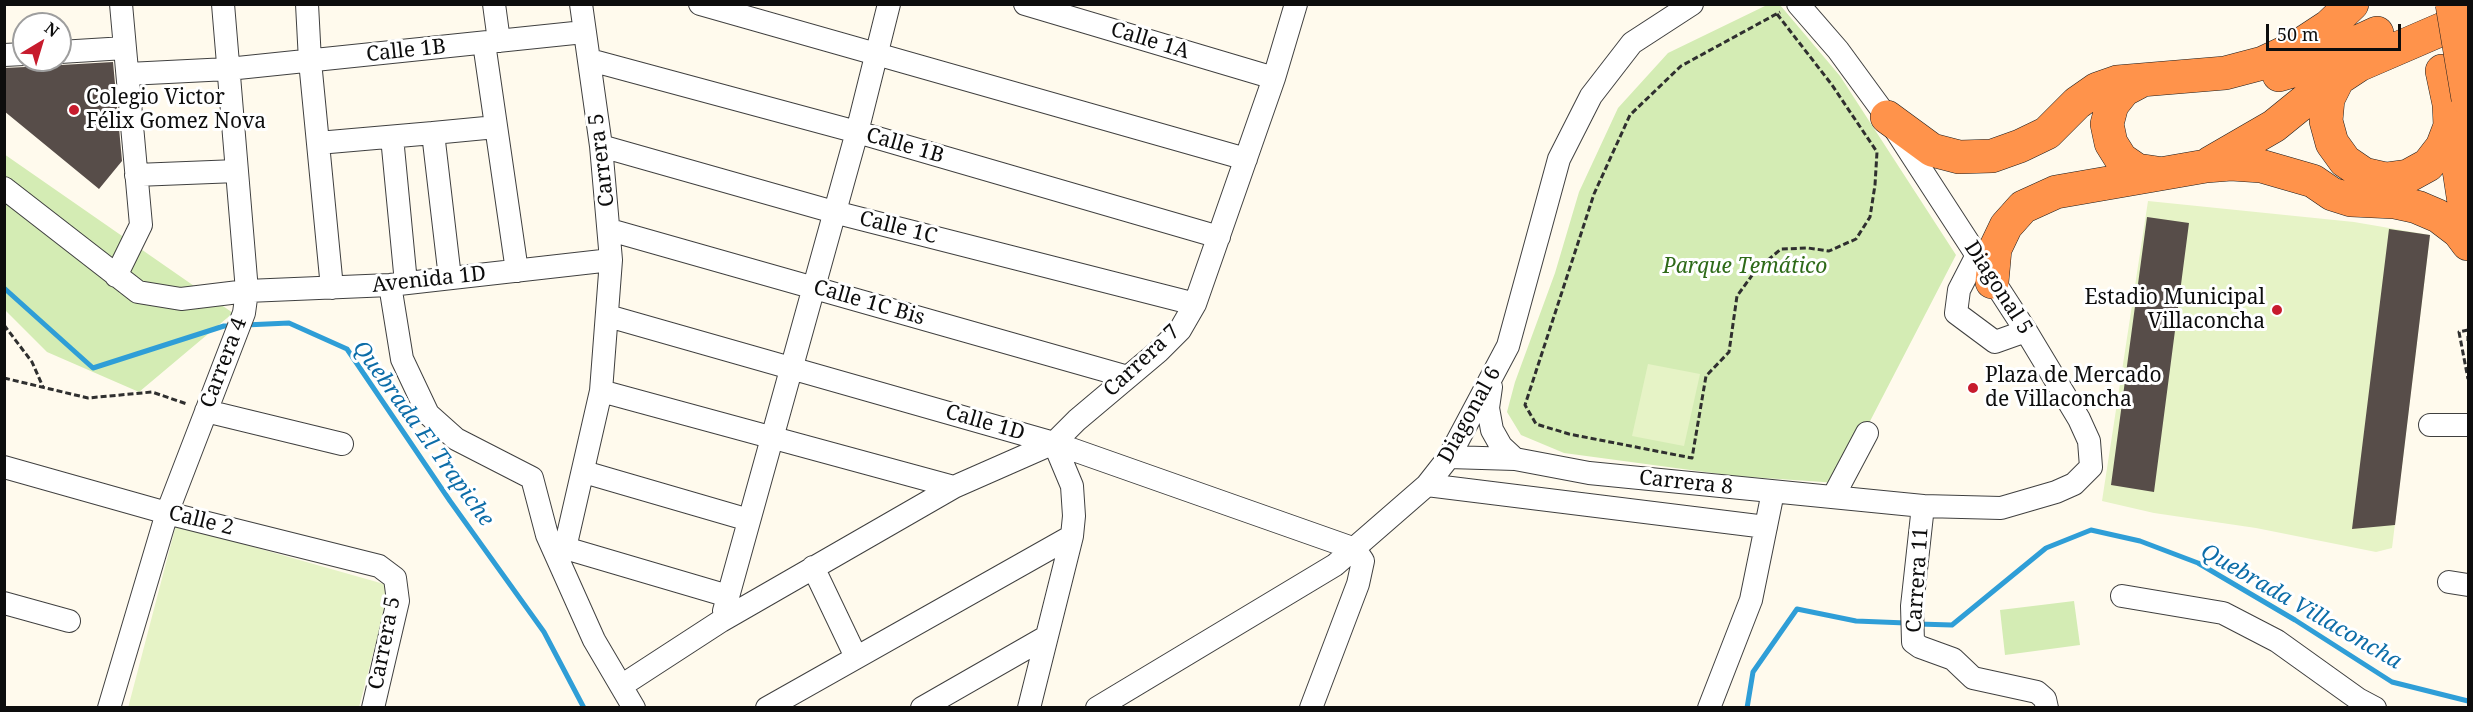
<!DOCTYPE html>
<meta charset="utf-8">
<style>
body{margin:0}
#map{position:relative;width:2473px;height:712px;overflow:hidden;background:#fffaed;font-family:"Noto Serif",serif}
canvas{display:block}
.frame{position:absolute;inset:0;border:6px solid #0d0d0d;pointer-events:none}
.north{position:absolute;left:12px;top:12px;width:60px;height:60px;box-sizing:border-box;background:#fff;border:2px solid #9e9e9e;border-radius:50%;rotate:38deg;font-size:16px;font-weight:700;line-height:24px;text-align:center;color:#0d0d0d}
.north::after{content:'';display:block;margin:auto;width:21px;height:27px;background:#c71b2d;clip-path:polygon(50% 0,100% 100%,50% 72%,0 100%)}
.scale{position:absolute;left:2266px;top:24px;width:135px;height:27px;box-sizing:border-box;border:3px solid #0d0d0d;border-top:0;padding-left:8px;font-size:18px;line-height:21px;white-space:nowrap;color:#0d0d0d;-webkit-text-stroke:4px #fff;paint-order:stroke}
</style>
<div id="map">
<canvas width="2473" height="712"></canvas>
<div class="frame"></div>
<div class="north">N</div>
<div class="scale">50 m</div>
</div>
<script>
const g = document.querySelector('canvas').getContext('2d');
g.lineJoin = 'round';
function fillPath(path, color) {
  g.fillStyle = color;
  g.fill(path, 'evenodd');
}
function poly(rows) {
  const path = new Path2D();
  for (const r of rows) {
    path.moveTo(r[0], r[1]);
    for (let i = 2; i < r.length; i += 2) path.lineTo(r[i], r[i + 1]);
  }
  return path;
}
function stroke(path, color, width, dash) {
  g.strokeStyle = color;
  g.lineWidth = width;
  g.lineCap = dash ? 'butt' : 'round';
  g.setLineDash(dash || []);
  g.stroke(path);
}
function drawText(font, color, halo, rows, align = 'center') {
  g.font = font + ' "Noto Serif",serif';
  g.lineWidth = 6;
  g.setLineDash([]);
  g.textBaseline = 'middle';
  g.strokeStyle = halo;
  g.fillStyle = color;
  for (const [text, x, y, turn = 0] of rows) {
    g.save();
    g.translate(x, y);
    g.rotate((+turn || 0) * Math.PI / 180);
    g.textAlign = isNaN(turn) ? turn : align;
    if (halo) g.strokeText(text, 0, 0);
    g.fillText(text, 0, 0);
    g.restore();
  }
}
fillPath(poly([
 [1767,5,1780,5,1840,76,1956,255,1838,483,1735,476,1564,453,1521,435,1507,412,1515,382,1555,273,1579,192,1618,108,1668,53],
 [4,154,233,313,139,392,47,352,5,310],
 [2074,601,2080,645,2005,655,2000,610]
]), '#d4ecb4');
fillPath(poly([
 [2148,201,2354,222,2430,235,2392,548,2376,552,2256,528,2154,513,2102,501],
 [1648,364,1700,374,1684,446,1632,436],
 [176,525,391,586,359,707,128,708]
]), '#e6f3c6');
stroke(poly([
 [4,288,93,368,224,326,232,326],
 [245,325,289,323,347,349,450,501,544,632,584,708],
 [1918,624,1952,625,2046,548,2091,530,2140,541,2198,563,2295,620,2392,682,2468,701],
 [1747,708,1753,672,1797,609,1856,621,1906,623]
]), '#2f9ed7', 5);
fillPath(poly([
 [49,60,61,65,113,62,122,161,99,189,4,111,4,68,25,67,36,61],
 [2147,217,2189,223,2154,492,2111,485],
 [2389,229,2430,235,2395,525,2352,529]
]), '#574d49');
const minor = poly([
 [307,4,310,61,332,288],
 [494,4,499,41],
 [581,4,601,146,611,260,601,391,565,548,728,596],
 [700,4,1246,159],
 [1025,4,1274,78],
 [484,43,517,271],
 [60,52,125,48],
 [4,55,24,54],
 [590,60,857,132,1219,237],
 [128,74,228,69,584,32],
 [392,137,406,283],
 [318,143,433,133],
 [601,146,834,212,1195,304],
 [136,175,237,171],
 [4,188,138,292,181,299,247,291,390,285,611,260],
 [610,230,1128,377],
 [1977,255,1959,290,1956,313,1995,342,2026,331],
 [116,276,141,225,121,4],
 [450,278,433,133,496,127],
 [390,285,402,359,428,414,456,439,532,478,547,535,594,640,634,708],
 [608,316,1054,443,1355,549,1363,561,1358,584,1311,708],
 [1491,387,1488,408,1492,430,1501,446,1515,459],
 [601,391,954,487],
 [206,411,342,444],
 [2430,425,2468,425],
 [1449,457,1515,459,1589,473,1923,506,2001,508,2056,492,2074,484,2091,467,2089,441,2079,419,2026,331,1887,117,1838,50,1798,4],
 [4,467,167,513,379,566,395,578,398,601,373,708],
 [584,472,749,520],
 [1427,485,1766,527],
 [1833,497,1867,433],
 [1923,506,1912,606,1913,642,1920,647,1953,659,1973,678,2037,692,2045,699,2047,708],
 [813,567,856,657],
 [2449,582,2468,585],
 [2122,596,2223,613,2277,641,2358,699,2375,708],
 [4,603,69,621],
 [724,611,857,132,889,4],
 [621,686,721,621,954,487,1054,443,1077,420,1159,351,1180,330,1195,304,1274,78,1296,4],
 [109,708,167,513,244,313,247,291,223,4],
 [767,708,1072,536],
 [922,708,1046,637],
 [1029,708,1072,536,1074,516,1072,486,1054,443],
 [1097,708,1335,565,1427,485,1449,457,1508,346,1559,159,1591,96,1632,43,1692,4],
 [1709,708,1751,600,1773,492]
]);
const highway = poly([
 [2442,71,2449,104,2468,229],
 [2279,75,2296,70,2377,33],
 [2338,79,2328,99,2326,121,2332,143,2345,161,2364,174,2386,179,2408,176,2428,165,2442,147,2450,126,2449,104],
 [2141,81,2124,90,2112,105,2107,124,2111,143,2121,159,2137,170,2157,173],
 [1887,117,1932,150,1959,157,1992,156,2020,146,2047,133,2077,103,2097,89,2117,82,2225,73,2263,63,2297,47,2329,26,2352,4],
 [2210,163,2274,126,2306,100,2359,65,2468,18],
 [1992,282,1995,249,2006,226,2023,207,2056,192,2206,166,2231,164,2261,166,2313,181,2332,194,2351,200,2394,202,2417,207,2438,216,2459,232,2468,244]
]);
stroke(minor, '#404040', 24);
stroke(highway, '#1e1e1e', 34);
stroke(poly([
 [1777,14,1832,85,1877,152,1875,185,1870,217,1856,239,1829,251,1808,248,1781,249,1756,270,1737,296,1729,352,1706,376,1692,458,1569,434,1536,424,1525,405,1594,194,1630,115,1681,66,1780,12],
 [4,325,32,362,43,387],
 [2468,330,2459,332,2468,379],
 [2468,336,2468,341],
 [4,378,88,398,152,392,187,404]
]), '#2f2f2f', 3, [6, 3]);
stroke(minor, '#fff', 22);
stroke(highway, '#ff934b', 33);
const highwayBridge = poly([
 [2452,4,2468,99]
]);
stroke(highwayBridge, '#1e1e1e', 34, []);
stroke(highwayBridge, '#ff934b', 33);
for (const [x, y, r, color] of [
 [74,110,6,"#c71b2d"],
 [2277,310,6,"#c71b2d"],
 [1973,388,6,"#c71b2d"]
]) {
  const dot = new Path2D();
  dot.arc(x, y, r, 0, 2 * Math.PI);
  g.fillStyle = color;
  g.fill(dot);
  stroke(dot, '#fff', 2);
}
drawText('21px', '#0d0d0d', '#fff', [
 ["Calle 1A",1150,41,17],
 ["Calle 1B",406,51,-6],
 ["Calle 1B",905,146,16],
 ["Carrera 5",602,160,-97],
 ["Calle 1C",898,228,14],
 ["Avenida 1D",429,280,-6],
 ["Diagonal 5",1998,288,57],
 ["Calle 1C Bis",869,303,16],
 ["Carrera 7",1142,361,-43],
 ["Carrera 4",224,363,-69],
 ["Diagonal 6",1470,415,-61],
 ["Calle 1D",985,423,16],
 ["Carrera 8",1686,483,6],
 ["Calle 2",201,521,14],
 ["Carrera 11",1918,580,-86],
 ["Carrera 5",385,643,-79]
]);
drawText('21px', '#0d0d0d', '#fff', [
 ["Colegio Victor",86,98],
 ["Félix Gomez Nova",86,122],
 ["Estadio Municipal",2265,298,"right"],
 ["Villaconcha",2265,322,"right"],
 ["Plaza de Mercado",1985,376],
 ["de Villaconcha",1985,400]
], 'left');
drawText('italic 21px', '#2e6a19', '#fff', [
 ["Parque Temático",1745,267]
]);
drawText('italic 22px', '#0d6da8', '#fff', [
 ["Quebrada El Trapiche",423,434,54],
 ["Quebrada Villaconcha",2301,607,30]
]);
</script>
